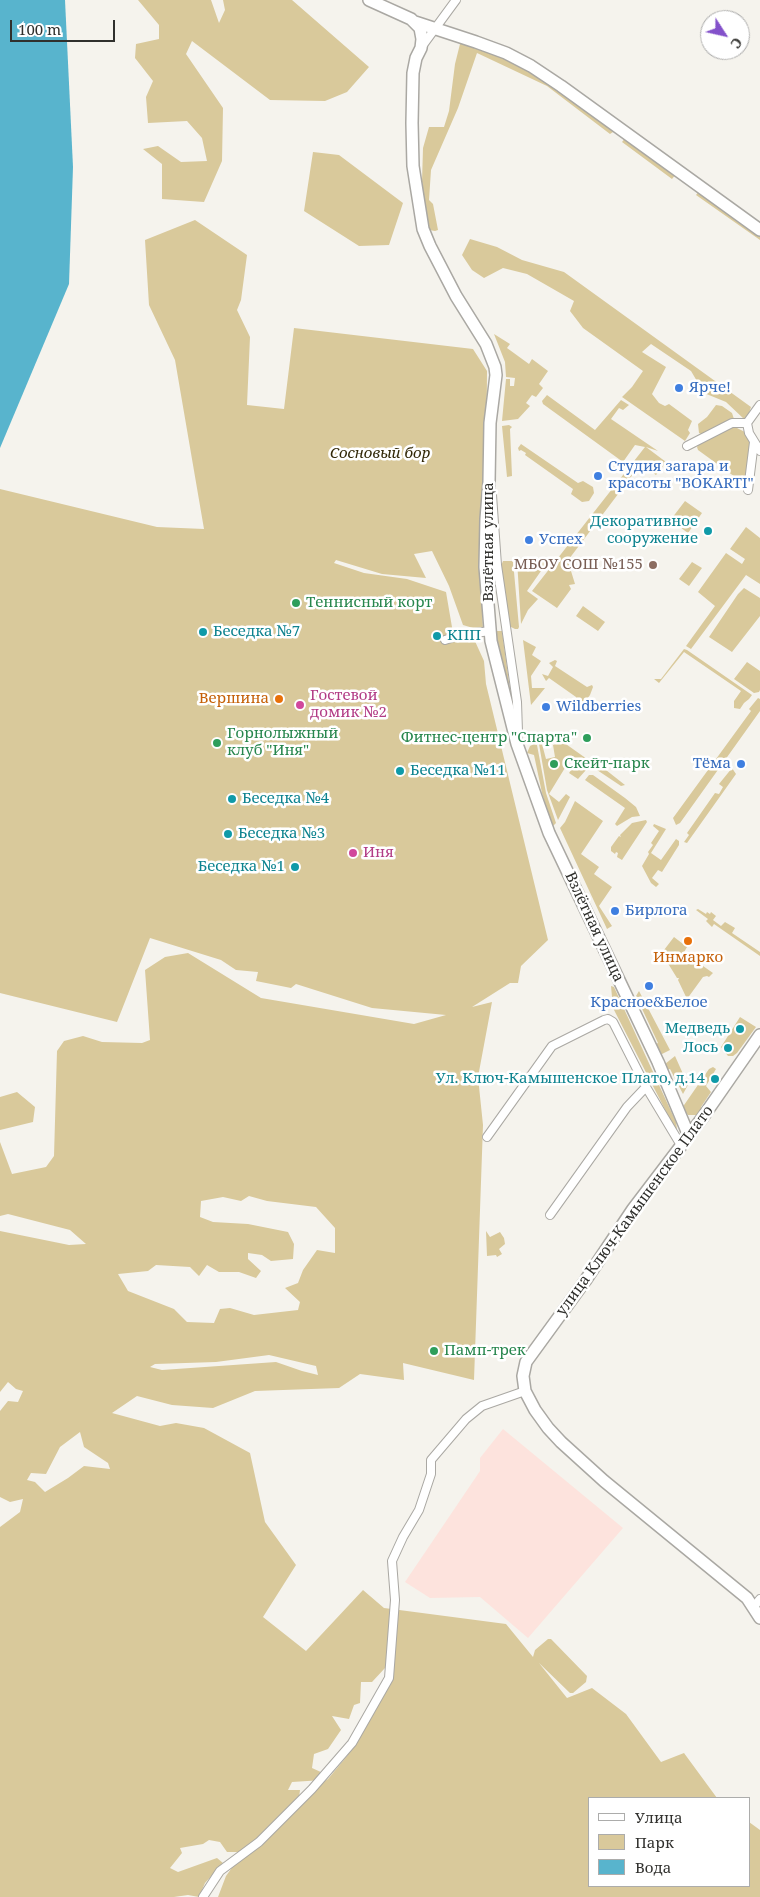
<!DOCTYPE html>
<meta charset="utf-8">
<style>
body{margin:0}
#map{position:relative;width:760px;height:1897px;overflow:hidden;background:#f5f3ed;font-family:"Noto Serif",serif}
canvas{display:block}
.legend{position:absolute;left:588px;top:1797px;width:162px;height:90px;box-sizing:border-box;background:#fff;border:1px solid #acacab;margin:0;padding:6px 9px;list-style:none;font-size:15px;color:#30302d}
.legend li{display:flex;align-items:center;gap:10px;height:25px}
.legend b{width:25px;border:1px solid #acacab}
.north{position:absolute;left:700px;top:10px;width:50px;height:50px;box-sizing:border-box;background:#fff;border:1px solid #acacab;border-radius:50%;rotate:125deg;font-size:14px;font-weight:700;line-height:20px;text-align:center;color:#30302d}
.north::after{content:'';display:block;margin:auto;width:18px;height:22px;background:#8351ca;clip-path:polygon(50% 0,100% 100%,50% 72%,0 100%)}
.scale{position:absolute;left:10px;top:20px;width:105px;height:22px;box-sizing:border-box;border:2px solid #30302d;border-top:0;padding-left:6px;font-size:15px;line-height:18px;white-space:nowrap;color:#30302d;-webkit-text-stroke:4px #fff;paint-order:stroke}
</style>
<div id="map">
<canvas width="760" height="1897"></canvas>
<ul class="legend">
<li><b style="height:6px;background:#fff"></b>Улица</li>
<li><b style="height:14px;background:#d9c99b"></b>Парк</li>
<li><b style="height:14px;background:#58b4cd"></b>Вода</li>
</ul>
<div class="north">С</div>
<div class="scale">100 m</div>
</div>
<script>
const g = document.querySelector('canvas').getContext('2d');
g.lineJoin = 'round';
function fillPath(path, color) {
  g.fillStyle = color;
  g.fill(path, 'evenodd');
}
function poly(rows) {
  const path = new Path2D();
  for (const r of rows) {
    path.moveTo(r[0], r[1]);
    for (let i = 2; i < r.length; i += 2) path.lineTo(r[i], r[i + 1]);
  }
  return path;
}
function stroke(path, color, width, dash) {
  g.strokeStyle = color;
  g.lineWidth = width;
  g.lineCap = dash ? 'butt' : 'round';
  g.setLineDash(dash || []);
  g.stroke(path);
}
function drawText(font, color, halo, rows, align = 'center') {
  g.font = font + ' "Noto Serif",serif';
  g.lineWidth = 5;
  g.setLineDash([]);
  g.textBaseline = 'middle';
  g.strokeStyle = halo;
  g.fillStyle = color;
  for (const [text, x, y, turn = 0] of rows) {
    g.save();
    g.translate(x, y);
    g.rotate((+turn || 0) * Math.PI / 180);
    g.textAlign = isNaN(turn) ? turn : align;
    if (halo) g.strokeText(text, 0, 0);
    g.fillText(text, 0, 0);
    g.restore();
  }
}
fillPath(poly([
 [503,1429,623,1528,528,1638,480,1597,430,1598,405,1582,480,1471,480,1458]
]), '#fde3dd');
fillPath(poly([
 [138,0,211,0,219,23,225,10,223,0,292,0,369,67,347,92,325,101,270,100,192,41,186,54,223,108,222,161,204,202,162,199,162,164,143,149,158,146,181,162,207,161,202,138,187,121,148,123,146,97,153,81,135,58,136,44,159,39,159,25],
 [461,40,530,69,614,127,613,132,610,134,547,86,477,53,458,108,431,170,429,200,433,204,438,230,435,231,429,230,422,182,423,148,429,127,444,127,449,111,455,64],
 [626,137,676,174,672,179,622,142],
 [313,152,339,155,403,203,389,245,359,246,304,211],
 [700,190,760,233,760,240,696,195],
 [195,220,247,255,241,300,237,310,250,337,247,405,284,409,294,328,473,349,487,371,486,512,481,572,483,631,463,625,449,586,432,551,414,554,426,578,382,574,336,560,334,563,364,573,407,579,446,592,453,633,445,635,445,643,474,639,484,661,486,684,548,940,521,966,518,983,510,983,472,1007,492,1002,478,1077,483,1125,474,1380,403,1363,404,1380,360,1374,339,1388,255,1391,213,1408,172,1405,137,1396,112,1413,160,1426,176,1423,204,1428,250,1453,265,1522,296,1565,263,1617,306,1651,363,1590,384,1608,506,1624,533,1657,535,1650,548,1639,551,1639,587,1676,586,1682,573,1693,570,1693,539,1663,567,1698,592,1688,626,1714,661,1762,684,1753,717,1798,589,1798,589,1886,749,1886,749,1822,760,1830,760,1897,218,1897,226,1876,243,1852,227,1852,220,1842,209,1840,203,1844,180,1848,182,1853,170,1868,178,1872,217,1858,223,1863,205,1883,199,1897,188,1895,174,1897,0,1897,0,1527,20,1512,23,1499,10,1502,0,1497,0,1411,8,1401,18,1402,23,1391,16,1389,8,1382,0,1392,0,1231,69,1245,86,1244,70,1230,8,1214,0,1216,0,1142,12,1174,46,1167,54,1156,57,1051,64,1041,83,1036,102,1042,142,1043,150,1040,145,970,165,957,188,953,261,998,414,1024,446,1015,372,1008,296,984,291,988,256,981,258,972,236,970,221,960,150,938,117,1022,0,993,0,489,157,527,204,529,175,360,149,305,145,240],
 [249,1196,267,1201,316,1207,335,1228,335,1253,317,1250,303,1270,298,1283,285,1288,300,1302,298,1310,254,1315,230,1308,220,1309,214,1323,187,1322,174,1309,128,1291,118,1274,148,1271,156,1265,190,1267,199,1276,207,1265,219,1272,239,1272,256,1278,261,1271,248,1259,248,1253,262,1255,271,1261,293,1259,294,1244,288,1232,248,1224,213,1222,200,1217,201,1201,223,1197,241,1201],
 [269,1355,316,1366,318,1375,302,1371,276,1362,162,1370,150,1367,155,1364,216,1362],
 [80,1432,84,1447,108,1463,110,1469,84,1466,68,1478,45,1492,35,1482,27,1480,31,1473,46,1474,60,1447],
 [385,1668,393,1672,347,1756,328,1779,299,1798,300,1790,288,1790,292,1782,323,1780,323,1773,312,1768,314,1754,328,1749,341,1730,332,1716,349,1719,354,1705,360,1703,361,1682,372,1682],
 [470,239,497,247,522,260,564,272,751,407,749,413,744,419,726,402,704,393,691,371,651,344,642,352,666,367,652,394,659,403,665,406,669,404,692,421,688,430,690,433,685,441,622,397,632,387,643,371,583,328,570,311,574,301,527,274,503,268,484,278,472,270,462,255],
 [494,334,510,344,507,348,529,364,532,359,548,371,539,384,543,388,536,397,532,395,526,403,530,406,518,419,502,421,506,379,510,379,510,386,514,386,515,378,506,377,505,362],
 [547,395,595,430,621,400,629,405,623,410,619,408,611,419,658,451,646,447,666,462,656,475,643,466,637,469,569,559,567,558,575,584,569,585,571,589,557,608,532,591,645,447,635,445,623,462,543,404,542,401],
 [716,405,722,406,732,413,734,419,703,435,699,433,698,424,707,417],
 [509,425,512,427,510,429,512,476,507,477,502,426],
 [733,426,745,432,751,445,746,481,742,482,698,450,697,447,699,444],
 [521,444,578,483,583,481,593,487,594,493,589,501,582,502,571,494,573,489,525,455,526,453,521,450,519,451,518,448],
 [685,501,702,513,688,533,673,522,672,518],
 [746,527,760,538,760,584,746,575,691,649,686,646,715,606,698,592,726,553,742,564,745,559,730,549],
 [517,560,548,561,527,591,538,599,528,610,521,624],
 [503,561,513,561,519,627,518,629,515,629,509,626,501,566],
 [692,562,702,568,689,586,679,579],
 [744,588,760,598,760,616,732,652,709,637,738,594],
 [583,606,605,622,598,631,576,616],
 [495,631,502,631,511,696,516,699,513,703],
 [523,640,536,647,532,655,541,661,531,676,532,688,545,688,531,705],
 [684,649,687,650,752,695,749,699,744,703,740,709,734,708,734,701,741,691,684,652,659,683,654,679,661,679],
 [555,660,557,661,555,666,587,687,592,685,593,687,590,695,578,711,576,710,576,697,549,678,546,681,542,674,548,676,553,667,549,663],
 [747,662,760,671,760,690,759,692,754,693,734,679],
 [758,698,760,699,760,711,680,823,676,825,673,818,751,711,749,709],
 [563,742,587,759,592,759,625,785,621,786,594,768,586,770,578,779,569,773,577,762,571,758,549,794,559,802,566,794,570,797,558,820,547,790,539,744,542,744,546,759,555,757,553,745],
 [534,744,537,745,546,793,556,823,552,827,545,821,549,816,542,793,534,755,527,753,530,746],
 [732,768,736,774,687,843,684,842,689,835,687,833,715,793,719,794,723,787,719,784],
 [589,775,593,775,625,798,636,807,640,816,632,817,617,826,615,824,625,808,585,780],
 [575,801,603,821,581,854,599,867,594,874,612,887,599,906,612,926,607,929,560,828,565,822],
 [646,820,647,822,622,860,617,857,618,853,616,852,615,854,611,851,611,847,619,836,621,837,620,835,632,823],
 [654,824,666,829,651,853,661,860,676,839,679,841,679,845,662,872,658,870,652,878,659,884,656,887,651,883,642,866,649,854,648,852,653,845,651,843,659,831,653,826],
 [698,909,706,914,707,912,710,914,711,912,716,916,713,920,721,926,725,922,735,928,732,933,760,952,760,956,714,924,712,927,706,921,708,919,696,910],
 [674,937,687,947,683,954,699,965,701,968,703,966,713,973,709,977,707,976,703,977,687,999,678,980,679,978,677,978,664,957,664,950],
 [611,986,614,987,676,1122,677,1129,676,1131,613,1008],
 [639,991,670,1050,662,1054,658,1053,653,1045,658,1043,636,996],
 [740,1017,756,1027,737,1053,733,1056,728,1056,721,1047],
 [675,1056,688,1085,683,1094,670,1069,666,1070,665,1064],
 [713,1067,716,1069,706,1086,711,1092,701,1107,703,1109,701,1113,697,1115,688,1115,682,1108,709,1069],
 [17,1092,35,1107,33,1122,0,1130,0,1097],
 [486,1231,490,1237,500,1232,504,1238,505,1244,499,1249,502,1254,497,1257,496,1255,487,1256]
]), '#d9c99b');
fillPath(poly([
 [0,0,65,0,73,167,69,284,0,448]
]), '#58b4cd');
const street = poly([
 [423,45,456,0],
 [760,405,747,423,749,433,760,451],
 [687,446,732,423,747,423],
 [748,490,754,442],
 [492,495,497,565,517,702,518,732],
 [445,640,460,635,490,631],
 [487,1137,552,1046,604,1020,608,1019,613,1022,646,1087,682,1147],
 [550,1215,627,1107,646,1087],
 [753,1608,760,1599],
 [203,1897,220,1871,259,1842,312,1789,352,1743,389,1678,395,1600,392,1561,403,1537,419,1510,431,1474,431,1460,466,1419,482,1406,525,1391]
]);
const secondary = poly([
 [369,0,411,19,420,28,422,39,421,48,416,58,413,73,412,123,413,166,423,229,430,246,456,296,486,344,495,367,496,375,490,423,489,482,486,519,485,567,491,641,517,744,549,833,658,1062,689,1136],
 [415,22,476,42,506,53,531,66,561,86,760,230],
 [760,1035,703,1117,633,1209,585,1281,526,1362,523,1376,525,1391,535,1410,548,1428,561,1442,604,1481,747,1598,760,1618]
]);
stroke(street, '#aaa8a3', 10);
stroke(secondary, '#aaa8a3', 14);
stroke(street, '#fff', 8);
stroke(secondary, '#fff', 11);
for (const [x, y, r, color] of [
 [679,388,5,"#3f7fe0"],
 [598,476,5,"#3f7fe0"],
 [708,531,5,"#0f9aa8"],
 [529,540,5,"#3f7fe0"],
 [653,565,5,"#8d6e63"],
 [296,603,5,"#2e9e5b"],
 [203,632,5,"#0f9aa8"],
 [437,636,5,"#0f9aa8"],
 [279,699,5,"#e8710a"],
 [300,705,5,"#d1479c"],
 [546,707,5,"#3f7fe0"],
 [587,738,5,"#2e9e5b"],
 [217,743,5,"#2e9e5b"],
 [554,764,5,"#2e9e5b"],
 [741,764,5,"#3f7fe0"],
 [400,771,5,"#0f9aa8"],
 [232,799,5,"#0f9aa8"],
 [228,834,5,"#0f9aa8"],
 [353,853,5,"#d1479c"],
 [295,867,5,"#0f9aa8"],
 [615,911,5,"#3f7fe0"],
 [688,941,5,"#e8710a"],
 [649,986,5,"#3f7fe0"],
 [740,1029,5,"#0f9aa8"],
 [728,1048,5,"#0f9aa8"],
 [715,1079,5,"#0f9aa8"],
 [434,1351,5,"#2e9e5b"]
]) {
  const dot = new Path2D();
  dot.arc(x, y, r, 0, 2 * Math.PI);
  g.fillStyle = color;
  g.fill(dot);
  stroke(dot, '#fff', 2);
}
drawText('15px', '#366cbe', '#fff', [
 ["Ярче!",689,388],
 ["Студия загара и",608,467],
 ["красоты \"BOKARTI\"",608,484],
 ["Успех",539,540],
 ["Wildberries",556,707],
 ["Тёма",731,764,"right"],
 ["Бирлога",625,911],
 ["Красное&Белое",649,1003,"center"]
], 'left');
drawText('italic 15px', '#322807', '#fff', [
 ["Сосновый бор",380,454]
]);
drawText('15px', '#0d838f', '#fff', [
 ["Декоративное",698,522],
 ["сооружение",698,539],
 ["Беседка №7",213,632,"left"],
 ["КПП",447,636,"left"],
 ["Беседка №11",410,771,"left"],
 ["Беседка №4",242,799,"left"],
 ["Беседка №3",238,834,"left"],
 ["Беседка №1",285,867],
 ["Медведь",730,1029],
 ["Лось",718,1048],
 ["Ул. Ключ-Камышенское Плато, д.14",705,1079]
], 'right');
drawText('15px', '#30302d', '#fff', [
 ["Взлётная улица",489,542,-90],
 ["Взлётная улица",594,927,65],
 ["улица Ключ-Камышенское Плато",635,1211,-54]
]);
drawText('15px', '#785e54', '#fff', [
 ["МБОУ СОШ №155",643,565]
], 'right');
drawText('15px', '#27864d', '#fff', [
 ["Теннисный корт",306,603],
 ["Горнолыжный",227,734],
 ["клуб \"Иня\"",227,751],
 ["Фитнес-центр \"Спарта\"",577,738,"right"],
 ["Скейт-парк",564,764],
 ["Памп-трек",444,1351]
], 'left');
drawText('15px', '#b23c85', '#fff', [
 ["Гостевой",310,696],
 ["домик №2",310,713],
 ["Иня",363,853]
], 'left');
drawText('15px', '#c56008', '#fff', [
 ["Вершина",269,699],
 ["Инмарко",688,958,"center"]
], 'right');
</script>
